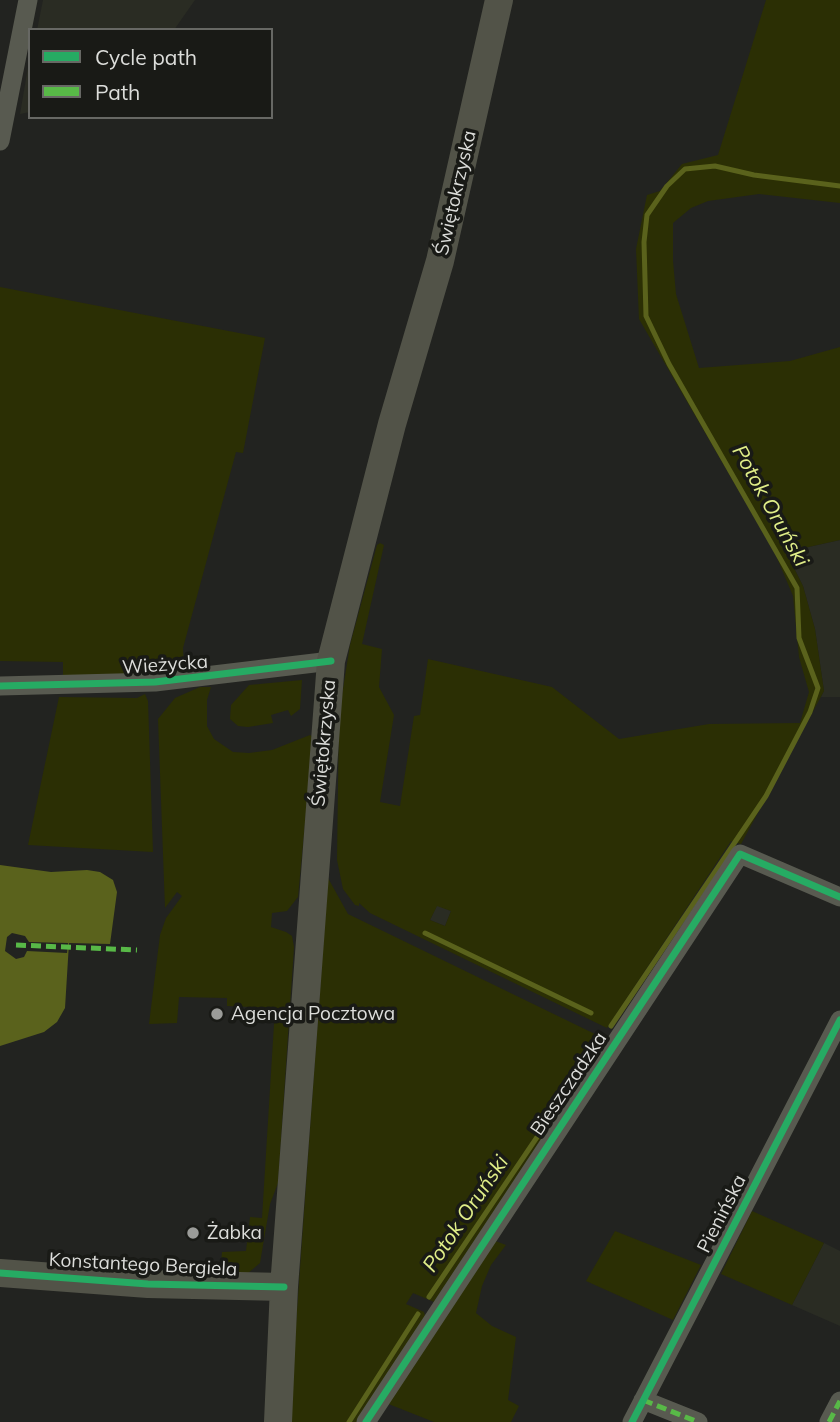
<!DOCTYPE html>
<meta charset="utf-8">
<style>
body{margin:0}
#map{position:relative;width:840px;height:1422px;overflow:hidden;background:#222320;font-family:Mulish,sans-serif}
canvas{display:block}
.legend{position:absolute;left:28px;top:28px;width:245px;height:91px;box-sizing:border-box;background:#191a16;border:2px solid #676864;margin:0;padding:9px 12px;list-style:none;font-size:21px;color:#dcddda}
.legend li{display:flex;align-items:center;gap:14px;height:35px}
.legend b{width:35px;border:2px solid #676864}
</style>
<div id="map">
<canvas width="840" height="1422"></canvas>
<ul class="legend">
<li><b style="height:9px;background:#26ab63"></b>Cycle path</li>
<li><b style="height:9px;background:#58b947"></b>Path</li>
</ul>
</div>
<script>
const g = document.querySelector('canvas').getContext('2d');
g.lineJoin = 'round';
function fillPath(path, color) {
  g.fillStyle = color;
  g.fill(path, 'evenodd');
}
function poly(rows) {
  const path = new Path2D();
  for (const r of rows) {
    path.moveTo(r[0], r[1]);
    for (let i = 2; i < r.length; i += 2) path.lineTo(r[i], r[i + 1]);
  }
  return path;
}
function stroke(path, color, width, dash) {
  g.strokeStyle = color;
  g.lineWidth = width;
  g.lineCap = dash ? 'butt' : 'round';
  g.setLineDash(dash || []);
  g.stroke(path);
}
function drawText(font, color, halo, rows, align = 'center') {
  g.font = font + ' Mulish,sans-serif';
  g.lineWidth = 7;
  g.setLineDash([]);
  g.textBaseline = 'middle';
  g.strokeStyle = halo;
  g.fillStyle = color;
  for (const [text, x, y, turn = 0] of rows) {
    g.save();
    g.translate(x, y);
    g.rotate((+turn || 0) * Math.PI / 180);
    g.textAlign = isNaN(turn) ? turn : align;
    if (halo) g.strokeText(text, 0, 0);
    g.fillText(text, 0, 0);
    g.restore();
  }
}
fillPath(poly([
 [43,0,195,0,174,30,37,30],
 [30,61,30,112,20,114,28,67],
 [840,540,840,697,821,697,824,691,815,629,803,586,786,552],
 [437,905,451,911,445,926,430,920],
 [824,1243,840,1251,840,1326,792,1305]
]), '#2a2c23');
fillPath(poly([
 [766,0,840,0,840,203,759,194,708,201,691,208,673,223,673,261,676,294,699,368,790,361,840,347,840,540,786,552,803,586,815,629,824,691,741,844,731,841,607,1028,370,913,359,903,359,906,355,905,343,889,337,860,339,714,350,645,377,545,380,543,384,545,362,644,382,649,379,687,394,715,380,802,400,806,414,716,420,715,428,659,552,687,619,739,709,724,800,723,809,692,799,657,793,596,775,553,639,319,636,249,647,195,660,191,682,164,718,155],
 [437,906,451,911,445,926,430,920],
 [0,287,265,338,243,453,236,452,183,648,184,671,63,677,63,662,0,661],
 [302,680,300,709,291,716,288,710,271,715,273,723,248,727,238,726,230,719,231,705,249,685],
 [200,687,211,687,207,700,207,726,214,739,233,752,249,753,272,750,310,735,313,737,298,897,287,911,272,913,271,927,286,932,292,936,294,947,278,1183,270,1204,260,1263,247,1274,220,1277,222,1252,246,1251,250,1217,262,1218,275,1008,227,1006,227,998,179,997,177,1023,149,1024,160,935,166,918,182,896,177,892,165,908,158,719,175,698],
 [145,694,148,701,153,852,28,845,59,697,137,698],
 [328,878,348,914,599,1036,598,1041,604,1045,434,1302,413,1293,406,1304,424,1312,425,1316,358,1422,289,1422],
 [752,1211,824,1243,792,1305,721,1274],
 [615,1231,701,1265,673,1320,586,1281],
 [490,1239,506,1245,491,1265,482,1286,476,1313,492,1326,516,1337,508,1400,519,1406,511,1422,434,1422,386,1403]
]), '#2b2f04');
fillPath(poly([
 [0,865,51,872,87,870,100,872,113,880,117,892,110,944,69,943,65,1008,57,1022,44,1032,0,1046]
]), '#5a621c');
fillPath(poly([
 [12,933,25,936,29,942,68,943,67,953,27,951,24,957,16,959,5,951,7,937]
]), '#222320');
stroke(poly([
 [425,933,591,1013],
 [611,1026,766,796,810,712,818,688,799,638,797,588,669,364,646,316,644,242,647,215,667,186,685,169,715,166,754,175,840,186],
 [429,1297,600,1044],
 [349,1422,418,1314]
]), '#5a621c', 5);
stroke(poly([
 [0,141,28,0],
 [0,686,155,682,331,661],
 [643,1400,698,1422],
 [366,1422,740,854,840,897],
 [632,1422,840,1020],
 [829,1422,840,1401]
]), '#585a50', 19);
stroke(poly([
 [0,1273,148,1284,284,1287],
 [278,1422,284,1287,331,661,392,424,440,261,499,0]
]), '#525348', 28);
stroke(poly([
 [16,945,137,950],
 [643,1400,698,1422],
 [829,1422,840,1401]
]), '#58b947', 5, [10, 5]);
stroke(poly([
 [0,686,155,682,331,661],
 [0,1273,148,1284,284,1287],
 [366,1422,740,854,840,897],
 [632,1422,840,1020]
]), '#26ab63', 7);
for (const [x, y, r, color] of [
 [217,1014,7,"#9b9c99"],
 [193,1233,7,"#9b9c99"]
]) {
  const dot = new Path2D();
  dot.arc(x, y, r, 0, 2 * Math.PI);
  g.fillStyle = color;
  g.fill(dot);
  stroke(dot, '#191a16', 2.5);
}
drawText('19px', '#dcddda', '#191a16', [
 ["Świętokrzyska",456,193,-77],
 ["Wieżycka",165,665,-4],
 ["Świętokrzyska",324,743,-85],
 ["Bieszczadzka",569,1084,-56],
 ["Pienińska",722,1214,-63],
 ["Konstantego Bergiela",143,1265,3]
]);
drawText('19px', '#dcddda', '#191a16', [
 ["Agencja Pocztowa",231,1014],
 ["Żabka",207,1233]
], 'left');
drawText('italic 21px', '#e0ee88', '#191a16', [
 ["Potok Oruński",770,506,61],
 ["Potok Oruński",466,1214,-56]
]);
</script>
